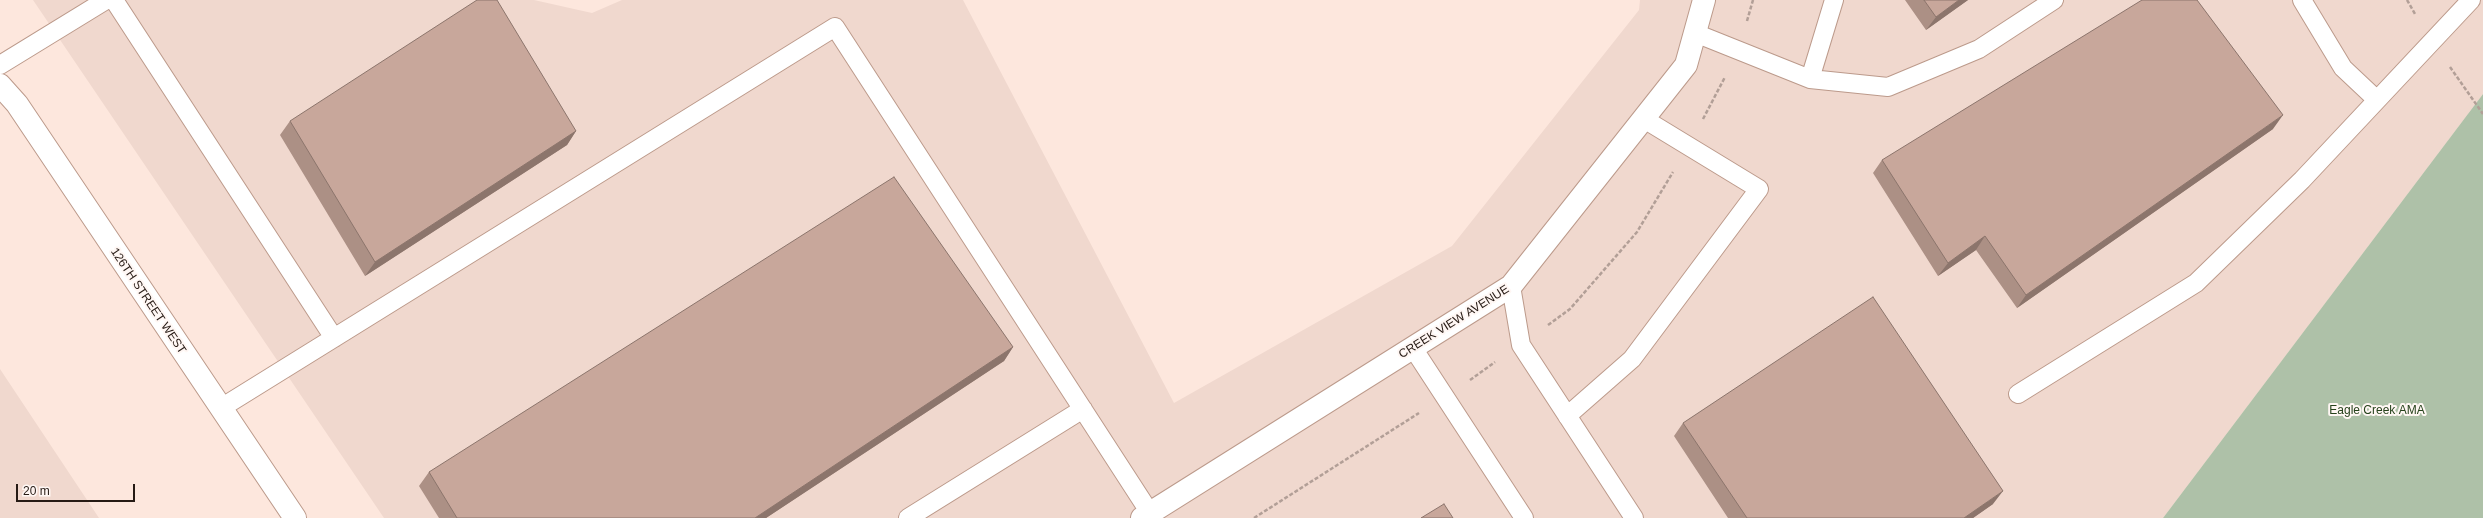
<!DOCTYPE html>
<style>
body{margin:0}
#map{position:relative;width:2483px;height:518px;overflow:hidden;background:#fde7dd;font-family:Arial,sans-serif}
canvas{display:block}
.scale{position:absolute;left:16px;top:484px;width:119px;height:18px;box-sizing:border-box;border:2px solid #261a14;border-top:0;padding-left:5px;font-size:12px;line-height:14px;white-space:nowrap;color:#261a14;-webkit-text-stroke:3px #fff7f4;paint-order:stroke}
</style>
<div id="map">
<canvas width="2483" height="518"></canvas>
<div class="scale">20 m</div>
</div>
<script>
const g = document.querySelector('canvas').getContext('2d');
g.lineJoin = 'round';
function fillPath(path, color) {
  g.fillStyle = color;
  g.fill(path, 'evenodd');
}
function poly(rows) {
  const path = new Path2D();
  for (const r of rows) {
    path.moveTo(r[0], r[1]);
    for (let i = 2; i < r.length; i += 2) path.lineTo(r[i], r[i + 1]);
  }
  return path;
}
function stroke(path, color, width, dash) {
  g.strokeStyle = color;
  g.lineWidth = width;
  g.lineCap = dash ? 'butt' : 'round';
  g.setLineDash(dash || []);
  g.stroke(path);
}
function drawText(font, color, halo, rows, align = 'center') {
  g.font = font + ' Arial,sans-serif';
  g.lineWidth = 4;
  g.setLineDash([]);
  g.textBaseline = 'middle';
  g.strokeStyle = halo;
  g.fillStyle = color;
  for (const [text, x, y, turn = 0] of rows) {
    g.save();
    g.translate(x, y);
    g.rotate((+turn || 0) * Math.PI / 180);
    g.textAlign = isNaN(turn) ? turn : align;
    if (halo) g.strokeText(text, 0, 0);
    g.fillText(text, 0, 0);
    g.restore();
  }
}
fillPath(poly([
 [33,0,534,0,592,13,622,0,963,0,1174,403,1452,246,1639,10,1640,0,2483,0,2483,94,2163,518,384,518],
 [0,369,99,518,0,518]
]), '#f0d8ce');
fillPath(poly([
 [2483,94,2483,518,2163,518]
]), '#aec1a8');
const service = poly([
 [114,0,334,338],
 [2302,0,2343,68,2377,100],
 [1695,33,1810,79,1888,87,1979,49,2054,0],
 [0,65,106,0],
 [1810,79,1834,0],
 [1511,286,1521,345,1634,518],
 [1413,348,1524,518],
 [2018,394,2196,283,2302,180,2471,0],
 [221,408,835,27,1150,513],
 [1567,416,1632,359,1759,189,1644,119],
 [908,518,1083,409]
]);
const minor = poly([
 [1142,518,1511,286,1686,65,1704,0]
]);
const tertiary = poly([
 [0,85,17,104,295,518]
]);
stroke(service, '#bc9a8b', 20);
stroke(minor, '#bc9a8b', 24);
stroke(tertiary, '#bc9a8b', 24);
stroke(poly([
 [2407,0,2415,14],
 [1747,21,1753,0],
 [2450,67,2483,114],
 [1703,119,1725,77],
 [1548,325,1570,309,1637,232,1673,172],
 [1470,380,1495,362],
 [1254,518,1419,413]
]), '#b29f97', 2.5, [4, 2]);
stroke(service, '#fff', 18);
stroke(minor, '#fff', 22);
stroke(tertiary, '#fff', 22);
fillPath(poly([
 [1905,0,1968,0,1926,30],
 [290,121,576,131,567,145,365,276,280,135],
 [2273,129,2017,308,1976,250,1938,276,1873,173,1882,160],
 [1013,347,1004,361,766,518,439,518,419,486,429,472],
 [1683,423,1993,504,1973,518,1728,518,1674,436]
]), '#ac9085');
fillPath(poly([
 [1959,0,1968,0,1926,30,1936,17],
 [2283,115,2273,129,2017,308,2026,295],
 [576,131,567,145,365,276,375,262],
 [1985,236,1976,250,1938,276,1948,263],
 [1013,347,1004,361,766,518,755,518],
 [2003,491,1993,504,1973,518,1964,518]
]), '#8c756c');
const building = poly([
 [477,0,497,0,576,131,375,262,290,121,477,0],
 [1924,0,1959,0,1936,17,1924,0],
 [2142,0,2197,0,2283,115,2026,295,1985,236,1948,263,1882,160,2142,0],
 [894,177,1013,347,755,518,457,518,429,472,894,177],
 [1873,297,2003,491,1964,518,1747,518,1683,423,1873,297],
 [1444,504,1453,518,1421,518,1444,504]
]);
fillPath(building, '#c8a79b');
stroke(building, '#8c756c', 1);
drawText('12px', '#261a14', '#fff7f4', [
 ["126TH STREET WEST",148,301,56],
 ["CREEK VIEW AVENUE",1454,322,-32]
]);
drawText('12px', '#26421b', '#fff7f4', [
 ["Eagle Creek AMA",2377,411]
]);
</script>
